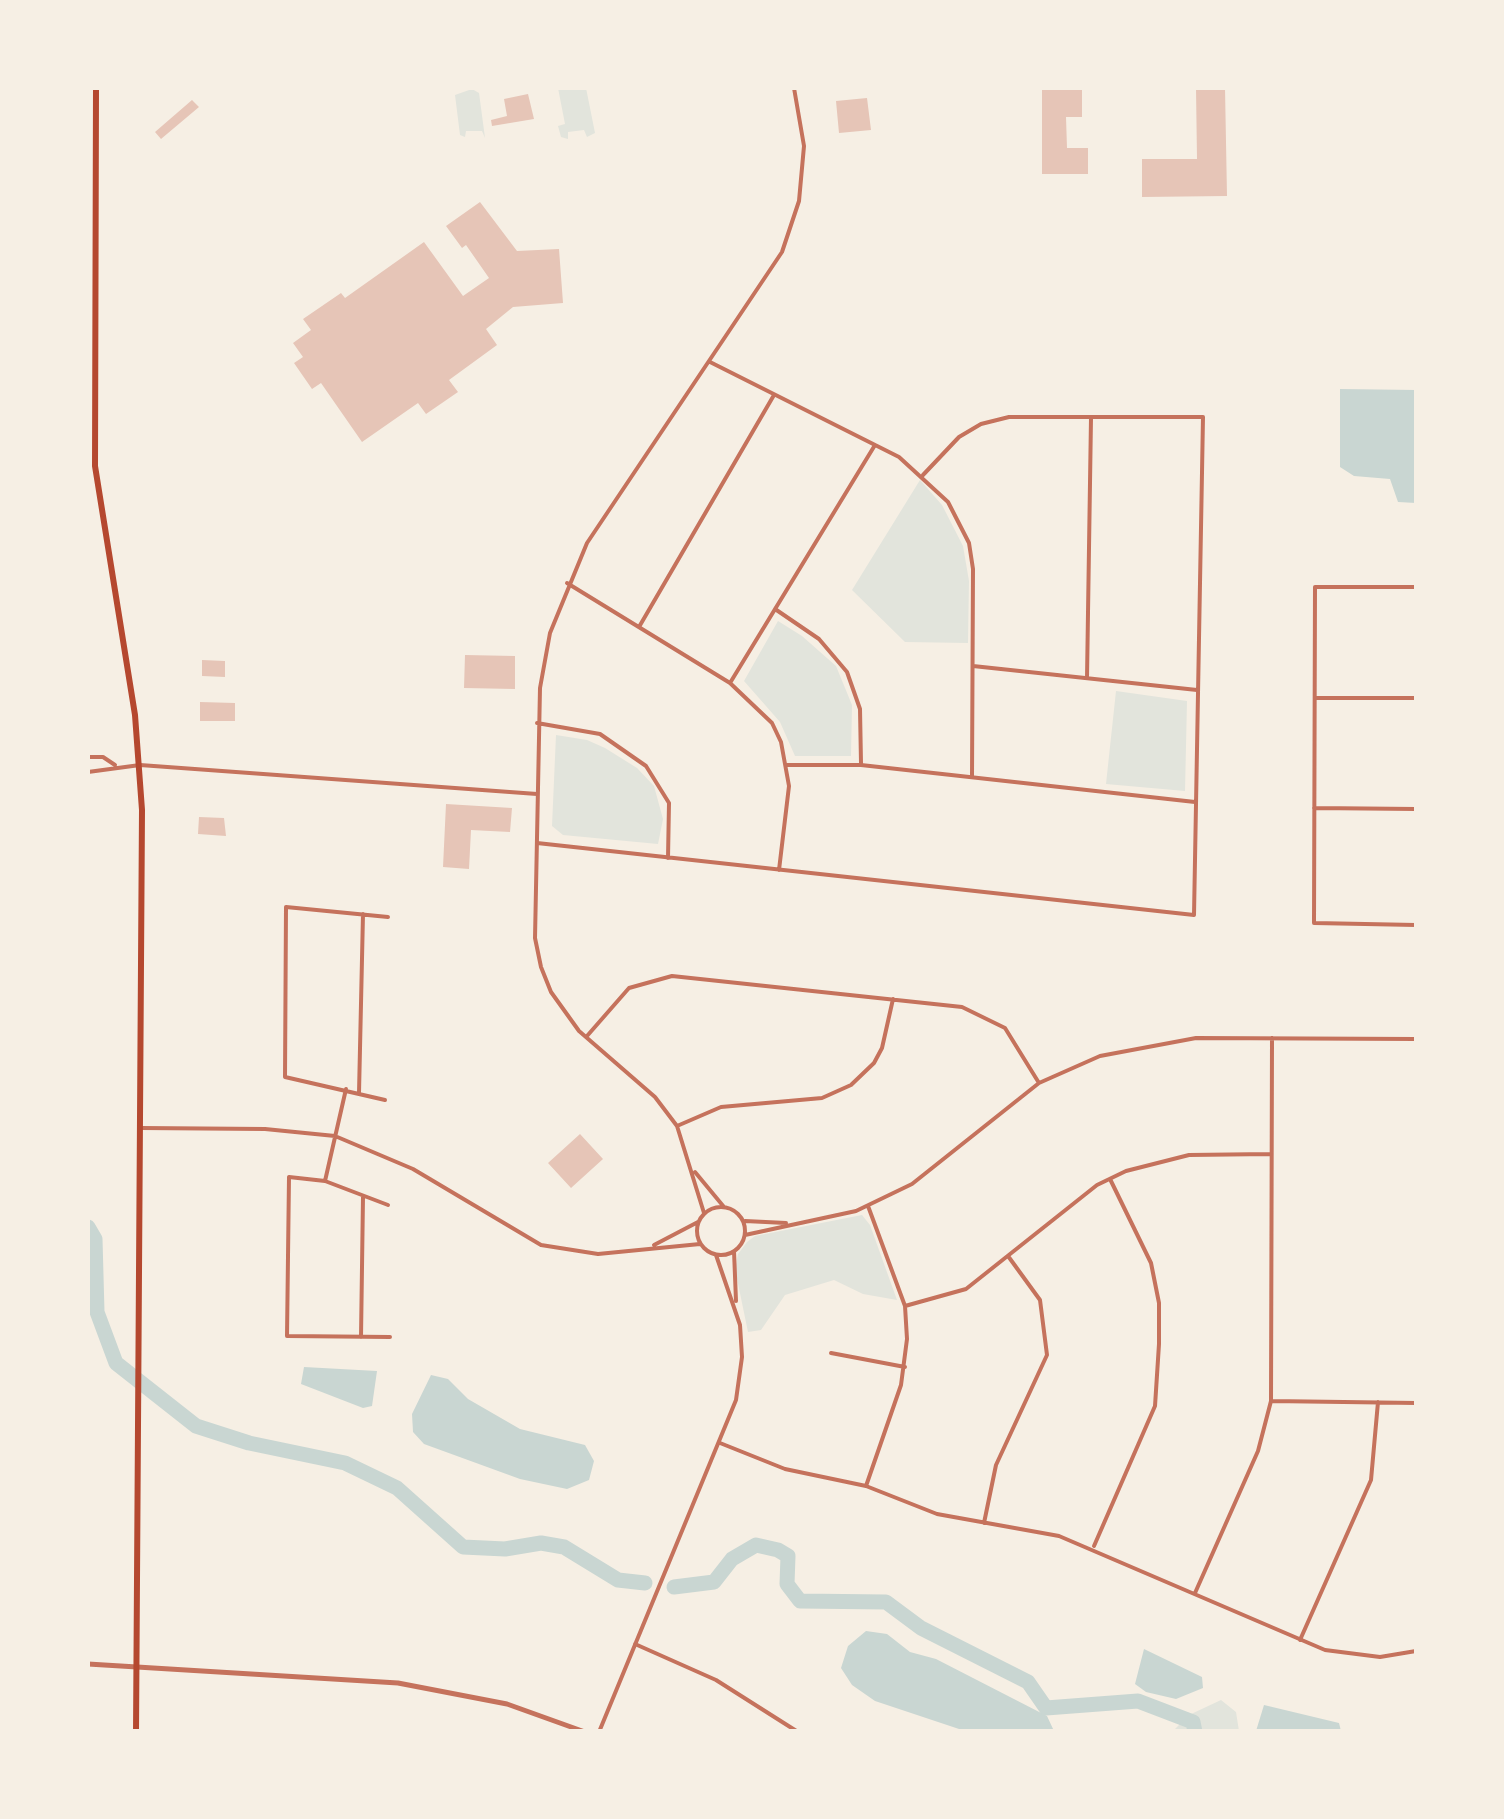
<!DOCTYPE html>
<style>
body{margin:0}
#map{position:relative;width:1504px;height:1819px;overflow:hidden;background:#f6efe4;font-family:Helvetica,sans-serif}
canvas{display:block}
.frame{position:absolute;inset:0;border:90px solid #f6efe4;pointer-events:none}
</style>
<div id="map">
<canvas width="1504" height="1819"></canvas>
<div class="frame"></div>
</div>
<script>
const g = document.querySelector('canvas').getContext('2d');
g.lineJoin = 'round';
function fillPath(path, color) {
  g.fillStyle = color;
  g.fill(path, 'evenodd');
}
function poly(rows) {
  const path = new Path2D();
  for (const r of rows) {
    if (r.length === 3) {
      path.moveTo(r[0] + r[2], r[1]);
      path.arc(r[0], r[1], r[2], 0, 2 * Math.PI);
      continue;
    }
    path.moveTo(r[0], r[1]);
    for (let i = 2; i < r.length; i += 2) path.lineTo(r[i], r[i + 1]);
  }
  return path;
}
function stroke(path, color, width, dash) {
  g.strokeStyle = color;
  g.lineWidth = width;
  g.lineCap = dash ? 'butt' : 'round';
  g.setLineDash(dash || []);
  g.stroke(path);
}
fillPath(poly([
 [558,88,586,88,595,133,587,137,584,130,568,132,568,139,561,137,558,126,565,124],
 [472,89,479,93,485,138,482,131,466,131,465,137,460,135,455,95],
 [920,480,942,505,963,546,969,581,968,643,905,642,852,590],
 [778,621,802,636,836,666,852,705,851,756,795,756,780,722,744,681],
 [1116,691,1187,701,1185,791,1106,784],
 [556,735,587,740,605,748,637,768,654,786,663,819,658,844,563,835,552,826],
 [862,1215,870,1225,897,1300,863,1294,834,1280,785,1295,761,1330,748,1332,735,1269,738,1254,747,1242,755,1236],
 [1221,1700,1236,1712,1239,1731,1173,1731,1189,1715]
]), '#e2e4dc');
fillPath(poly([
 [1340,389,1416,390,1416,503,1398,502,1390,479,1354,476,1340,467],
 [304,1367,377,1371,372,1406,363,1408,301,1384],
 [431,1375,448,1379,468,1399,520,1429,585,1445,594,1461,589,1480,567,1489,520,1479,424,1444,413,1432,412,1414],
 [866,1631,887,1634,910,1652,936,1659,1047,1716,1054,1731,965,1731,875,1701,852,1685,841,1668,848,1646],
 [1144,1649,1202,1677,1203,1688,1176,1699,1146,1692,1135,1684],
 [1264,1705,1339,1723,1341,1731,1256,1731]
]), '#c9d6d2');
stroke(poly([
 [88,1227,95,1239,97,1312,116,1363,196,1426,249,1443,345,1463,397,1488,463,1547,505,1549,541,1543,564,1547,618,1580,645,1583],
 [674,1587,714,1582,732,1559,756,1545,778,1550,788,1556,787,1584,800,1601,886,1602,921,1628,1028,1682,1046,1708,1138,1701,1193,1722,1195,1732]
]), '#c9d6d2', 15);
fillPath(poly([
 [1082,88,1082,117,1066,117,1067,148,1088,148,1088,174,1042,174,1042,89],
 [1196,88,1225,88,1227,196,1142,197,1142,159,1197,159],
 [528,94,534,119,492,126,491,120,507,116,504,99],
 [867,98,871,130,839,133,836,101],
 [192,100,199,107,161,139,155,132],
 [480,202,517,251,559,249,563,303,513,307,486,329,497,345,449,380,458,392,426,414,418,403,362,442,321,383,312,389,294,363,303,357,293,343,311,330,303,319,341,293,345,298,424,242,463,296,489,278,466,245,462,248,446,226],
 [465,655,515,656,515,689,464,688],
 [202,660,225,661,225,677,202,676],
 [200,702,235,703,235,721,200,721],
 [446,804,512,808,510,832,471,830,469,869,443,867],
 [199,817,224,818,226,836,198,834],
 [580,1134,603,1159,571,1188,548,1163]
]), '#e6c5b7');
stroke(poly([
 [710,362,899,457,948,502,969,543,973,569,972,777],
 [567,583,730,683,772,723,781,742,789,786,779,870],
 [1416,587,1315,587,1314,923,1416,925],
 [775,609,819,639,847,672,860,709,861,763],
 [639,627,774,395],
 [973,666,1197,690],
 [1087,678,1091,418],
 [730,683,875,445],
 [1317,698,1416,698],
 [537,723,600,734,646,766,669,803,668,858],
 [88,757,103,757,115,765],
 [787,765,861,765,1195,802],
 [88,772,140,765,537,794],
 [1314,808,1416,809],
 [537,843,1194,915,1203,417,1009,417,981,424,959,437,923,475],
 [587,1036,629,988,672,976,962,1007,1005,1028,1039,1083],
 [359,1093,363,914],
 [385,1100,285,1077,286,907,388,917],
 [677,1126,721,1107,822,1098,851,1085,874,1063,882,1048,893,999],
 [141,1128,265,1129,335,1136,413,1169,541,1245,598,1254,700,1244],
 [695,1172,724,1207],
 [325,1181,346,1089],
 [388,1205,325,1181,289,1177,287,1336,390,1337],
 [721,1231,24],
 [704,1213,677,1126,655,1097,579,1031,551,992,541,967,535,938,540,688,550,633,587,543,782,252,799,201,804,146,794,88],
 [745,1221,786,1223],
 [745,1235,856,1211,912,1184,1039,1083,1100,1056,1196,1038,1416,1039],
 [654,1245,698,1222],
 [734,1251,736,1301],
 [905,1306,966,1289,1097,1185,1126,1171,1189,1155,1270,1154],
 [361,1337,363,1197],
 [831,1353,905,1367],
 [1271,1401,1416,1403],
 [720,1443,785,1469,866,1486,937,1514,1059,1536,1325,1650,1380,1657,1416,1651],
 [866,1486,901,1385,907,1339,905,1306,868,1206],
 [984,1523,996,1465,1047,1355,1040,1300,1008,1256],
 [1094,1546,1155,1406,1159,1344,1159,1303,1151,1263,1110,1179],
 [1195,1593,1258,1451,1271,1401,1272,1038],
 [1300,1640,1371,1480,1378,1402],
 [635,1644,716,1680,798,1732],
 [599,1732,736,1400,742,1357,740,1325,716,1255]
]), '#c5725c', 4);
stroke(poly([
 [88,1664,398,1683,507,1704,585,1732]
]), '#c5725c', 5);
stroke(poly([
 [96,88,95,466,135,715,142,810,136,1732]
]), '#b5482f', 6);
</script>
